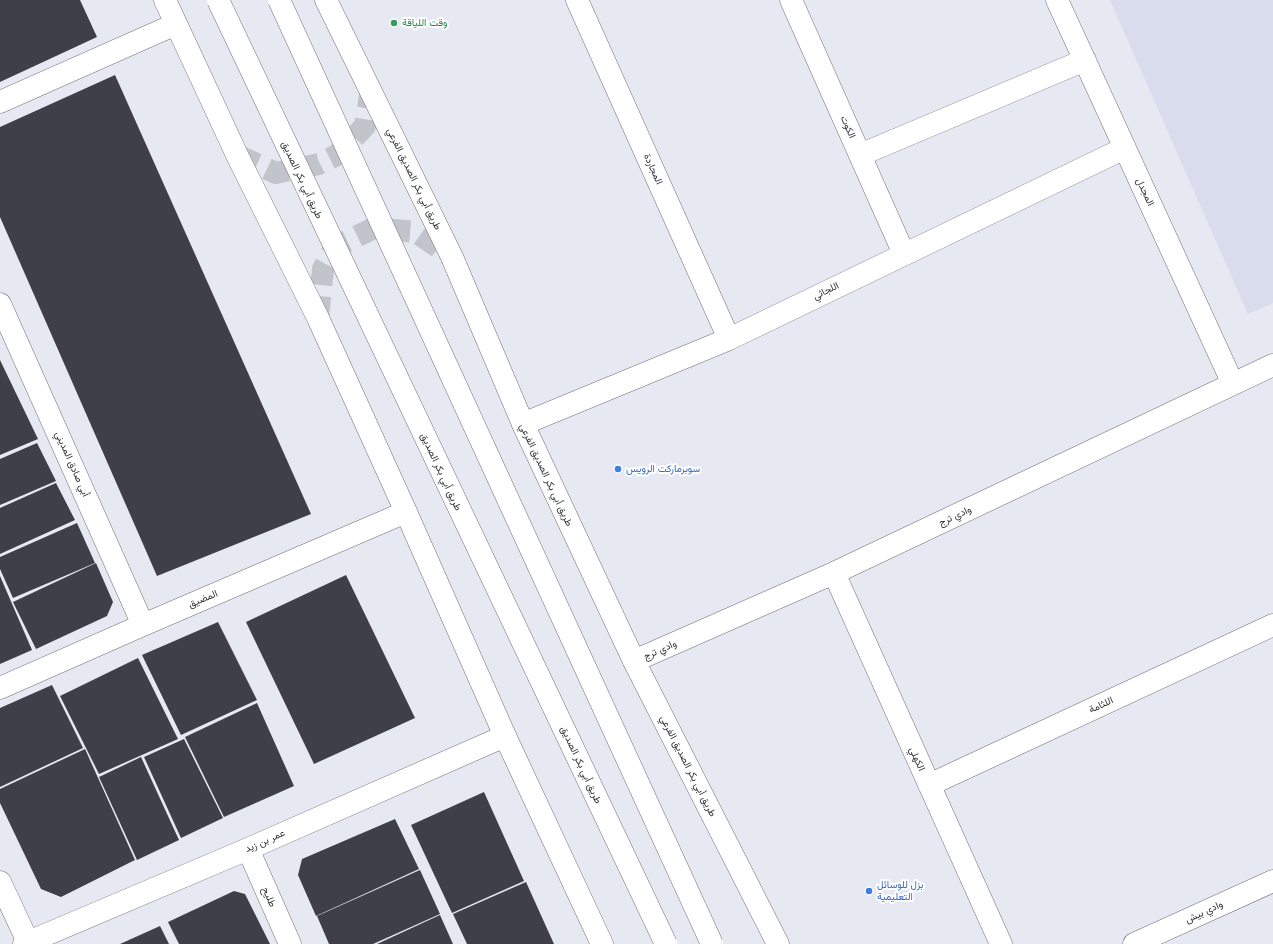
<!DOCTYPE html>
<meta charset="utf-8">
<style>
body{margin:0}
canvas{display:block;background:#e6e8f2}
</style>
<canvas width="1273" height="944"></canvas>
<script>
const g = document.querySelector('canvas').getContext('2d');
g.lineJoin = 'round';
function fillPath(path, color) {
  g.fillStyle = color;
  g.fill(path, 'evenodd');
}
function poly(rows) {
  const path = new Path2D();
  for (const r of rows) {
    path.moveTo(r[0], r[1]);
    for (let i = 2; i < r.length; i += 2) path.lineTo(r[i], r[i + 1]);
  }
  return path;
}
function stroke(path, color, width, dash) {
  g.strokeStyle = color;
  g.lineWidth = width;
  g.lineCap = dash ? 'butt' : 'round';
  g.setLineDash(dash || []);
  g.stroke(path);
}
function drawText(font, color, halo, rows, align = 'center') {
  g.font = font + ' Inter,Vazirmatn,sans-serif';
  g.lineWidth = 4;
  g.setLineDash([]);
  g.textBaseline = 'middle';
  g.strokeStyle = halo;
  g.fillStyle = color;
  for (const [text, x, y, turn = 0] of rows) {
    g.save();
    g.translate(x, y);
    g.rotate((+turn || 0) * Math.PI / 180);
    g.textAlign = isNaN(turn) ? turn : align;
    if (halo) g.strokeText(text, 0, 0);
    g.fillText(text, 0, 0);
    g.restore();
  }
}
fillPath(poly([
 [1110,0,1273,0,1273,303,1248,314]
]), '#d8dcec');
fillPath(poly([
 [0,0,80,0,97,37,0,82],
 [115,75,311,514,157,576,0,217,0,127],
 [0,360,38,439,0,455],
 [37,443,56,481,0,505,0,459],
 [56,483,75,520,0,554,0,508],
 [77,523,95,563,13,598,0,569,0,557],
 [96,563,113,602,107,616,36,649,13,602],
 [346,575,415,718,314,764,246,622],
 [0,576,32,650,0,664],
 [218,622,257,700,181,735,142,655],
 [138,658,178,739,99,774,60,696],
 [52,685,83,748,0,787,0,708],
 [257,703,294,786,224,817,185,737],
 [184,739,223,818,181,838,144,757],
 [85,749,135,860,61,897,41,889,0,803,0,789],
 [141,757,179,840,137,860,99,777],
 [484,792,524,881,452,913,411,825],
 [395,819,419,869,316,916,298,875,302,859],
 [420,870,440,914,373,944,329,944,317,916],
 [526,882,554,944,467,944,453,914],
 [234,891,245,894,270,944,179,944,168,922],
 [440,915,453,944,377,944],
 [160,926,169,944,120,944]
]), '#3e3f48');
stroke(poly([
 [237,155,276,173,319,164,337,155,365,126,371,90],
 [318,318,323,269,335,247,374,228,416,232,452,257]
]), '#c2c4cc', 22, [22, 11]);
const street = poly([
 [577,0,729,339],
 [791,0,904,254],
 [1057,0,1233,384],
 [0,102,176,24],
 [860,155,1085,60],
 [0,304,143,625],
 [523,424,729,339,1125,148],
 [834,573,1001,944],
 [634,661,834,573,1273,365],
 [0,688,143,625,406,512],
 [929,785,1273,625],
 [248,849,290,944],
 [0,882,28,942],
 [24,944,248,849,505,736],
 [1134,944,1273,881]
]);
const secondary = poly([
 [165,0,237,155,318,318,406,512,505,736,602,944],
 [326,0,452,257,523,424,634,661,778,944]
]);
stroke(street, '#70727b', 23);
stroke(secondary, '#70727b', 23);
stroke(street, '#fff', 22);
stroke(secondary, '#fff', 22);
const primaryBridge = poly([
 [218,0,666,944],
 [279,0,712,944]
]);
stroke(primaryBridge, '#70727b', 23, []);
stroke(primaryBridge, '#fff', 22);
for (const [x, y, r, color] of [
 [394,23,4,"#2e9e5b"],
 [618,469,4,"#3f7fe0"],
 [869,891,4,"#3f7fe0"]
]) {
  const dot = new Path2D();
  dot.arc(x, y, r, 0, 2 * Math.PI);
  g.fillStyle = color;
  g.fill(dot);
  stroke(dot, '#fff', 1.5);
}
drawText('10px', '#27864d', '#fff', [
 ["وقت اللياقة",402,23]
], 'left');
drawText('10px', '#313236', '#fff', [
 ["الكوت",848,127,66],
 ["المجاردة",653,169,66],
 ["طريق أبي بكر الصديق الفرعي",414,179,64],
 ["طريق أبي بكر الصديق",302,180,65],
 ["المجدل",1145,192,65],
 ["اللجائي",826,291,-26],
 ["أبي صادق المديني",72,464,66],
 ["طريق أبي بكر الصديق",441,472,65],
 ["طريق أبي بكر الصديق الفرعي",546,475,65],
 ["وادي ترج",955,516,-25],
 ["المضيق",203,599,-23],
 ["وادي ترج",660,650,-24],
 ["اللثامة",1101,705,-25],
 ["الكهلي",917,759,66],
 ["طريق أبي بكر الصديق",581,765,65],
 ["طريق أبي بكر الصديق الفرعي",688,766,63],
 ["عمر بن زيد",265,841,-24],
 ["طليح",269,897,66],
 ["وادي بيش",1204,912,-25]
]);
drawText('10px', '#366cbe', '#fff', [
 ["سوبرماركت الرويس",626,469],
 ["بزل للوسائل",877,885],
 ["التعليمية",877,897]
], 'left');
</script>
